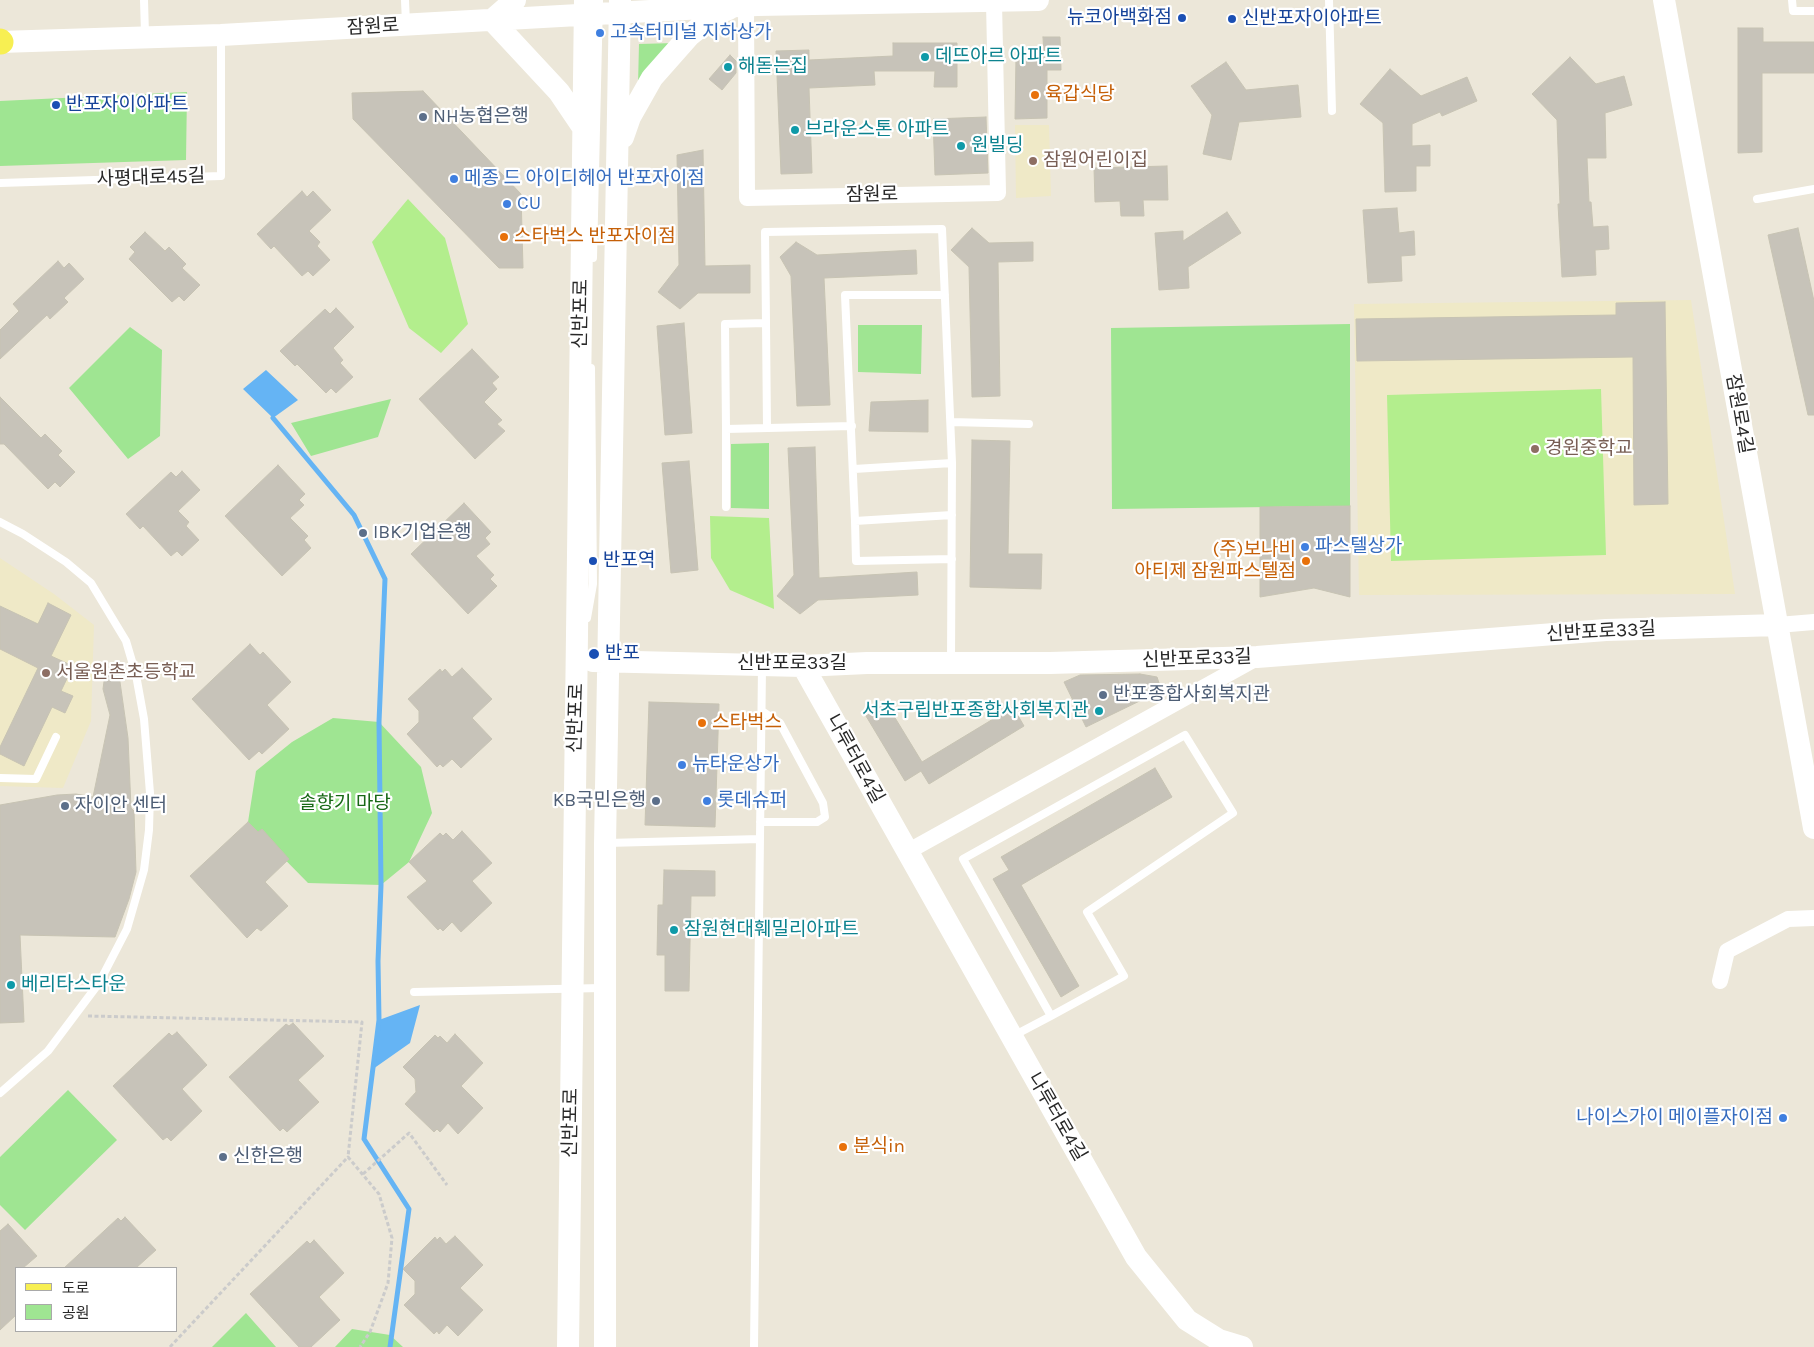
<!DOCTYPE html>
<meta charset="utf-8">
<style>
body{margin:0}
#map{position:relative;width:1814px;height:1347px;overflow:hidden;background:#ece7d9;font-family:Karla,"Noto Sans KR",sans-serif}
canvas{display:block}
.legend{position:absolute;left:15px;top:1267px;width:162px;height:65px;box-sizing:border-box;background:#fff;border:1px solid #a9a9a9;margin:0;padding:6px 9px;list-style:none;font-size:15px;color:#282828}
.legend li{display:flex;align-items:center;gap:10px;height:25px}
.legend b{width:25px;border:1px solid #a9a9a9}
</style>
<div id="map">
<canvas width="1814" height="1347"></canvas>
<ul class="legend">
<li><b style="height:6px;background:#f7ef52"></b>도로</li>
<li><b style="height:14px;background:#9fe592"></b>공원</li>
</ul>
</div>
<script>
const g = document.querySelector('canvas').getContext('2d');
g.lineJoin = 'round';
function fillPath(path, color) {
  g.fillStyle = color;
  g.fill(path, 'evenodd');
}
function poly(rows) {
  const path = new Path2D();
  for (const r of rows) {
    path.moveTo(r[0], r[1]);
    for (let i = 2; i < r.length; i += 2) path.lineTo(r[i], r[i + 1]);
  }
  return path;
}
function stroke(path, color, width, dash) {
  g.strokeStyle = color;
  g.lineWidth = width;
  g.lineCap = dash ? 'butt' : 'round';
  g.setLineDash(dash || []);
  g.stroke(path);
}
function drawText(font, color, halo, rows, align = 'center') {
  g.font = font + ' Karla,"Noto Sans KR",sans-serif';
  g.lineWidth = 4.5;
  g.setLineDash([]);
  g.textBaseline = 'middle';
  g.strokeStyle = halo;
  g.fillStyle = color;
  for (const [text, x, y, turn = 0] of rows) {
    g.save();
    g.translate(x, y);
    g.rotate((+turn || 0) * Math.PI / 180);
    g.textAlign = isNaN(turn) ? turn : align;
    if (halo) g.strokeText(text, 0, 0);
    g.fillText(text, 0, 0);
    g.restore();
  }
}
fillPath(poly([
 [1015,125,1049,125,1051,196,1016,198],
 [1691,300,1735,594,1359,595,1354,304],
 [0,558,54,594,94,625,91,721,63,788,0,786]
]), '#efe9c7');
fillPath(poly([
 [675,43,638,85,639,44],
 [187,92,186,160,0,166,0,101],
 [1350,324,1350,506,1112,509,1111,328],
 [858,325,922,325,921,374,858,372],
 [130,327,162,350,160,436,128,459,69,388],
 [391,399,378,437,311,456,291,423],
 [769,443,769,509,731,508,731,444],
 [333,718,379,722,421,767,432,813,409,862,381,885,308,883,248,822,256,771,292,742],
 [68,1090,117,1140,25,1230,0,1205,0,1157],
 [246,1313,276,1347,212,1347],
 [352,1329,390,1335,403,1347,335,1347]
]), '#9fe592');
fillPath(poly([
 [408,199,445,238,468,324,441,353,409,328,372,242],
 [1601,389,1606,555,1391,561,1387,395],
 [710,516,769,518,774,609,730,590,711,558]
]), '#b3ee8d');
fillPath(poly([
 [266,370,298,400,273,418,243,389],
 [420,1005,410,1043,373,1069,379,1020]
]), '#65b4f4');
stroke(poly([
 [273,418,354,515,385,579,379,722,381,885,378,961,379,1020,364,1139,409,1209,390,1347]
]), '#65b4f4', 5);
const building = poly([
 [1738,28,1763,28,1763,42,1814,42,1814,73,1762,73,1762,152,1738,153,1738,28],
 [1043,37,1060,37,1061,70,1047,70,1047,118,1015,119,1016,57,1044,56,1043,37],
 [893,43,957,43,957,87,934,87,935,71,874,71,875,85,809,88,812,173,781,174,776,51,809,50,809,60,893,56,893,43],
 [730,55,736,61,736,73,722,90,709,79,730,55],
 [1570,57,1596,84,1624,76,1632,105,1605,113,1606,158,1587,158,1589,202,1591,202,1593,227,1608,226,1609,249,1595,250,1596,275,1562,277,1558,204,1560,204,1557,120,1532,94,1570,57],
 [1226,62,1246,90,1298,85,1301,117,1239,122,1231,160,1203,154,1212,115,1191,86,1226,62],
 [1390,69,1421,96,1467,77,1477,101,1442,116,1440,112,1412,124,1412,146,1430,145,1430,166,1416,166,1416,191,1385,192,1383,123,1360,104,1390,69],
 [423,91,521,194,523,268,499,268,353,119,352,93,423,91],
 [986,117,988,173,935,175,933,119,986,117],
 [703,150,705,266,750,265,750,293,698,293,680,309,658,292,679,265,677,155,703,150],
 [1167,166,1168,200,1143,200,1144,216,1121,216,1120,201,1095,202,1094,168,1167,166],
 [302,191,307,197,313,191,331,210,309,231,320,242,317,246,330,260,313,276,308,271,302,276,274,246,271,249,257,234,302,191],
 [1397,208,1399,233,1414,231,1415,255,1401,256,1402,281,1368,283,1363,210,1397,208],
 [1227,212,1241,233,1188,267,1189,288,1159,290,1155,233,1183,231,1183,241,1227,212],
 [972,228,989,243,1033,242,1033,261,998,262,1000,396,972,397,969,267,951,250,972,228],
 [1798,228,1814,301,1814,415,1808,415,1768,235,1798,228],
 [145,232,165,251,169,247,186,264,182,268,200,285,184,301,179,296,172,302,129,259,135,252,130,247,145,232],
 [796,242,817,255,916,250,917,274,824,278,830,405,797,406,791,276,780,257,796,242],
 [58,261,64,268,69,263,84,279,64,298,68,302,50,319,47,315,0,359,0,330,19,311,13,304,58,261],
 [1665,302,1668,504,1634,505,1633,357,1357,361,1356,319,1616,315,1616,303,1665,302],
 [336,308,354,327,333,348,343,360,340,363,353,377,336,393,331,388,326,393,297,364,295,366,280,351,325,309,330,314,336,308],
 [684,323,692,433,665,435,657,326,684,323],
 [472,349,499,377,492,383,497,389,484,402,502,420,497,424,505,431,475,459,419,399,472,349],
 [0,397,41,438,45,434,62,451,58,455,75,472,60,487,55,482,48,489,4,444,0,444,0,397],
 [928,400,928,432,869,431,871,402,928,400],
 [972,440,1010,441,1008,554,1042,554,1041,589,970,587,972,440],
 [815,447,819,578,917,572,918,595,818,600,800,614,777,596,794,575,788,448,815,447],
 [689,461,698,570,671,573,662,463,689,461],
 [278,465,305,494,299,500,304,505,290,518,308,536,304,540,311,548,282,576,225,516,278,465],
 [182,471,200,490,178,511,189,522,186,526,199,540,182,556,177,551,171,556,143,526,140,529,126,514,171,472,176,477,182,471],
 [464,503,491,532,485,538,490,544,476,556,494,575,490,579,497,586,468,614,411,554,464,503],
 [1350,506,1350,597,1314,588,1260,597,1260,507,1350,506],
 [48,603,71,615,51,656,73,666,61,691,73,696,65,713,52,707,24,766,0,754,0,747,38,668,0,649,0,606,38,624,48,603],
 [250,644,260,655,263,652,291,682,267,705,289,729,262,754,259,751,249,760,192,699,250,644],
 [462,668,492,699,472,718,492,739,461,768,452,759,443,767,440,764,437,767,407,734,419,722,419,711,408,699,440,669,442,672,445,669,452,677,462,668],
 [105,674,119,675,128,738,131,808,134,811,136,872,129,899,115,937,20,935,24,1022,0,1023,0,805,57,795,76,794,93,797,110,715,103,689,105,674],
 [1140,674,1157,677,1159,683,1154,694,1086,727,1064,682,1080,675,1140,674],
 [649,702,719,704,715,827,645,825,649,702],
 [886,703,922,762,1013,707,1024,726,929,784,921,771,905,781,866,716,886,703],
 [1155,768,1172,797,1021,885,1079,986,1061,997,993,879,1009,870,1001,857,1155,768],
 [248,822,258,832,262,829,289,859,265,882,288,906,261,931,257,928,247,938,190,876,248,822],
 [462,831,492,863,472,881,492,903,461,932,452,922,443,931,440,928,438,930,407,897,427,881,409,862,440,833,443,836,446,833,453,840,462,831],
 [664,870,715,871,715,896,691,896,689,991,665,991,665,955,657,955,658,905,663,905,664,870],
 [293,1023,324,1056,298,1080,319,1102,287,1132,283,1128,280,1131,229,1077,286,1024,289,1026,293,1023],
 [177,1032,207,1065,182,1089,202,1111,171,1141,167,1137,163,1140,113,1086,169,1033,172,1036,177,1032],
 [455,1034,483,1063,461,1086,483,1108,458,1134,448,1123,440,1132,437,1129,434,1132,405,1104,416,1092,415,1079,403,1067,435,1035,438,1038,440,1036,447,1043,455,1034],
 [125,1217,156,1250,136,1268,64,1268,118,1218,121,1221,125,1217],
 [8,1224,37,1256,23,1268,16,1268,16,1315,0,1330,0,1231,8,1224],
 [455,1236,483,1265,460,1288,483,1310,458,1336,447,1325,439,1334,437,1331,434,1334,404,1305,415,1294,415,1281,403,1269,435,1237,437,1240,440,1237,446,1244,455,1236],
 [314,1240,344,1273,319,1297,340,1320,311,1347,299,1347,250,1294,307,1241,310,1244,314,1240]
]);
fillPath(building, '#c7c3b9');
stroke(building, '#c7c3b3', 1);
stroke(poly([
 [88,1016,362,1022,348,1157],
 [363,1174,409,1133,447,1185],
 [170,1347,348,1157,379,1194,392,1238,388,1283,370,1332,360,1347]
]), '#cbcbcb', 3, [4, 2.5]);
stroke(poly([
 [144,0,145,34],
 [405,0,406,23],
 [1329,0,1332,111],
 [1792,0,1793,11,1814,11],
 [0,183,221,176,221,36],
 [1757,199,1814,189],
 [593,258,599,0],
 [945,295,845,295,855,521,952,515],
 [766,323,767,428],
 [951,422,1029,424],
 [852,426,726,429,725,324,766,323,765,232,942,229,952,463,951,660],
 [726,429,726,507],
 [854,469,952,463],
 [855,521,856,561,952,559],
 [0,522,23,534,66,562,91,583,126,641,136,675,144,719,150,793,149,830,144,870,127,929,99,983,48,1051,0,1093],
 [587,618,593,584,591,368],
 [0,778,36,779,56,737],
 [760,822,817,822,825,817,823,803,780,723,762,711],
 [607,843,760,839],
 [414,992,602,988],
 [1013,1036,1051,1016,1124,976,1087,912,1233,813,1185,735,963,859,1051,1016],
 [754,1347,762,667]
]), '#fff', 8);
stroke(poly([
 [746,6,747,198,998,193,994,2],
 [1778,625,1814,622],
 [907,852,1255,659],
 [1720,981,1727,951,1788,919,1814,918]
]), '#fff', 16);
stroke(poly([
 [1664,0,1814,828],
 [492,20,559,92,584,129],
 [492,20,515,0],
 [0,42,221,35,757,5,1038,0],
 [623,137,630,117,652,78,690,35,718,13,729,9],
 [593,661,803,666,867,663,1050,663,1257,657,1606,630,1778,625],
 [803,666,1136,1257,1187,1320,1219,1340,1242,1347],
 [568,1347,585,0],
 [605,1347,605,844,620,0]
]), '#fff', 22);
stroke(poly([
 [0,41,1,42]
]), '#f7ef52', 25);
for (const [x, y, r, color] of [
 [1182,18,5,"#1a4fb4"],
 [1232,19,5,"#1a4fb4"],
 [600,33,5,"#3f7fe0"],
 [925,57,5,"#0f9aa8"],
 [728,67,5,"#0f9aa8"],
 [1035,95,5,"#e8710a"],
 [56,105,5,"#1a4fb4"],
 [423,117,5,"#5c6f8a"],
 [795,130,5,"#0f9aa8"],
 [961,146,5,"#0f9aa8"],
 [1033,161,5,"#8d6e63"],
 [454,179,5,"#3f7fe0"],
 [507,204,5,"#3f7fe0"],
 [504,237,5,"#e8710a"],
 [1535,449,5,"#8d6e63"],
 [363,533,5,"#5c6f8a"],
 [1305,547,5,"#3f7fe0"],
 [593,561,5,"#1a4fb4"],
 [1306,561,5,"#e8710a"],
 [594,654,6,"#1a4fb4"],
 [46,673,5,"#8d6e63"],
 [1103,695,5,"#5c6f8a"],
 [1099,711,5,"#0f9aa8"],
 [702,723,5,"#e8710a"],
 [682,765,5,"#3f7fe0"],
 [656,801,5,"#5c6f8a"],
 [707,801,5,"#3f7fe0"],
 [65,806,5,"#5c6f8a"],
 [674,930,5,"#0f9aa8"],
 [11,985,5,"#0f9aa8"],
 [1783,1118,5,"#3f7fe0"],
 [843,1147,5,"#e8710a"],
 [223,1157,5,"#5c6f8a"]
]) {
  const dot = new Path2D();
  dot.arc(x, y, r, 0, 2 * Math.PI);
  g.fillStyle = color;
  g.fill(dot);
  stroke(dot, '#fff', 2);
}
drawText('19px', '#164399', '#fff', [
 ["뉴코아백화점",1172,18,"right"],
 ["신반포자이아파트",1242,19],
 ["반포자이아파트",66,105],
 ["반포역",603,561],
 ["반포",605,654]
], 'left');
drawText('19px', '#282828', '#fff', [
 ["잠원로",373,27,-3],
 ["사평대로45길",151,178,-2],
 ["잠원로",872,195,-1],
 ["신반포로",581,314,-89],
 ["잠원로4길",1739,414,80],
 ["신반포로33길",1601,632,-3],
 ["신반포로33길",1197,659,-2],
 ["신반포로33길",792,664],
 ["신반포로",576,718,-88],
 ["나루터로4길",855,759,61],
 ["나루터로4길",1057,1117,60],
 ["신반포로",571,1123,-89]
]);
drawText('19px', '#366cbe', '#fff', [
 ["고속터미널 지하상가",610,33],
 ["메종 드 아이디헤어 반포자이점",464,179],
 ["CU",517,204],
 ["파스텔상가",1315,547],
 ["뉴타운상가",692,765],
 ["롯데슈퍼",717,801],
 ["나이스가이 메이플자이점",1773,1118,"right"]
], 'left');
drawText('19px', '#0d838f', '#fff', [
 ["데뜨아르 아파트",935,57],
 ["해돋는집",738,67],
 ["브라운스톤 아파트",805,130],
 ["원빌딩",971,146],
 ["서초구립반포종합사회복지관",1089,711,"right"],
 ["잠원현대훼밀리아파트",684,930],
 ["베리타스타운",21,985]
], 'left');
drawText('19px', '#c56008', '#fff', [
 ["육갑식당",1045,95],
 ["스타벅스 반포자이점",514,237],
 ["(주)보나비",1296,550,"right"],
 ["아티제 잠원파스텔점",1296,572,"right"],
 ["스타벅스",712,723],
 ["분식in",853,1147]
], 'left');
drawText('19px', '#4e5e75', '#fff', [
 ["NH농협은행",433,117],
 ["IBK기업은행",373,533],
 ["반포종합사회복지관",1113,695],
 ["KB국민은행",646,801,"right"],
 ["자이안 센터",75,806],
 ["신한은행",233,1157]
], 'left');
drawText('19px', '#785e54', '#fff', [
 ["잠원어린이집",1043,161],
 ["경원중학교",1545,449],
 ["서울원촌초등학교",56,673]
], 'left');
drawText('19px', '#186816', '#fff', [
 ["솔향기 마당",345,804]
]);
</script>
